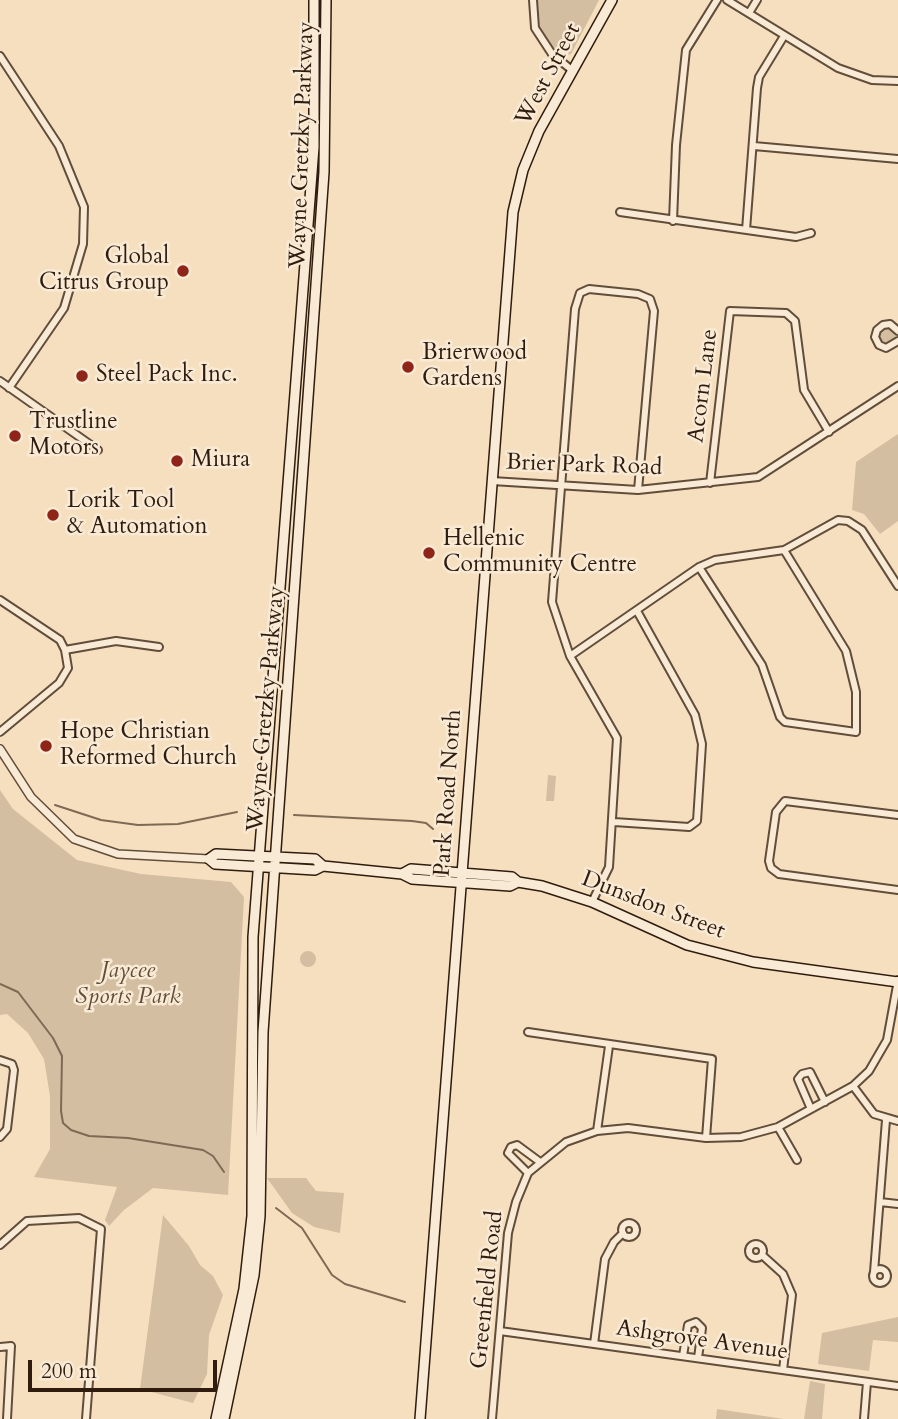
<!DOCTYPE html>
<style>
body{margin:0}
#map{position:relative;width:898px;height:1419px;overflow:hidden;background:#f6dfbf;font-family:Cardo,serif}
canvas{display:block}
.scale{position:absolute;left:28px;top:1360px;width:189px;height:32px;box-sizing:border-box;border:4px solid #2f1c0e;border-top:0;padding-left:9px;font-size:21px;line-height:24px;white-space:nowrap;color:#2f1c0e;-webkit-text-stroke:5px #f9ead5;paint-order:stroke}
</style>
<div id="map">
<canvas width="898" height="1419"></canvas>
<div class="scale">200 m</div>
</div>
<script>
const g = document.querySelector('canvas').getContext('2d');
g.lineJoin = 'round';
function fillPath(path, color) {
  g.fillStyle = color;
  g.fill(path, 'evenodd');
}
function poly(rows) {
  const path = new Path2D();
  for (const r of rows) {
    if (r.length === 3) {
      path.moveTo(r[0] + r[2], r[1]);
      path.arc(r[0], r[1], r[2], 0, 2 * Math.PI);
      continue;
    }
    path.moveTo(r[0], r[1]);
    for (let i = 2; i < r.length; i += 2) path.lineTo(r[i], r[i + 1]);
  }
  return path;
}
function stroke(path, color, width, dash) {
  g.strokeStyle = color;
  g.lineWidth = width;
  g.lineCap = dash ? 'butt' : 'round';
  g.setLineDash(dash || []);
  g.stroke(path);
}
function drawText(font, color, halo, rows, align = 'center') {
  g.font = font + ' Cardo,serif';
  g.lineWidth = 5;
  g.setLineDash([]);
  g.textBaseline = 'middle';
  g.strokeStyle = halo;
  g.fillStyle = color;
  for (const [text, x, y, turn = 0] of rows) {
    g.save();
    g.translate(x, y);
    g.rotate((+turn || 0) * Math.PI / 180);
    g.textAlign = isNaN(turn) ? turn : align;
    if (halo) g.strokeText(text, 0, 0);
    g.fillText(text, 0, 0);
    g.restore();
  }
}
fillPath(poly([
 [538,0,599,0,571,54,568,55,551,46,542,33,537,18],
 [887,336,9],
 [898,434,898,521,880,534,864,514,852,510,856,462],
 [548,775,556,776,554,801,546,801],
 [0,790,13,809,77,860,141,874,231,882,244,897,228,1195,153,1188,124,1210,109,1226,105,1220,117,1187,34,1177,50,1149,50,1096,44,1059,28,1033,7,1014,0,1015],
 [308,959,8],
 [267,1178,306,1178,316,1191,344,1193,340,1233,314,1227,292,1213],
 [163,1215,189,1246,200,1265,213,1276,223,1295,209,1335,207,1374,193,1403,140,1389],
 [898,1317,898,1342,873,1340,869,1371,818,1364,822,1333],
 [810,1381,825,1384,822,1419,804,1419],
 [717,1409,784,1419,716,1419]
]), '#d4bea1');
stroke(poly([
 [55,805,101,820,138,825,178,824,237,812],
 [294,815,412,821,426,823,433,829],
 [0,984,18,992,53,1038,62,1056,61,1111,63,1123,71,1130,89,1136,128,1138,203,1150,213,1156,224,1172],
 [276,1208,302,1228,332,1275,345,1284,405,1302]
]), '#7e6954', 2);
const minor = poly([
 [533,0,535,28,552,54,573,71],
 [727,0,838,68,872,80,898,81],
 [749,13,757,0],
 [0,56,59,146,84,207,83,244,64,308,9,388],
 [754,146,898,159],
 [620,212,796,237,811,233],
 [673,221,676,145,686,50,717,0],
 [746,230,757,88,759,77,784,36],
 [898,331,890,324,883,325,877,330,875,337,879,345,886,348,898,341],
 [0,381,98,450],
 [492,481,638,490,758,477,898,386],
 [710,483,730,311,786,313,795,321,804,390,829,432],
 [699,567,762,665,780,717,785,722,856,732,856,692,846,651,784,550],
 [0,600,60,640,65,650,68,668,59,683,0,732],
 [65,650,116,641,159,647],
 [570,656,699,567,715,560,784,550,838,520,848,521,862,530,898,586],
 [898,815,785,801,776,812,769,861,771,868,779,874,898,890],
 [614,822,689,827,697,821,702,744,695,715,637,611],
 [592,902,609,867,617,738,570,656,552,602,575,309,580,293,589,289,638,294,650,299,654,311,638,490],
 [528,1032,712,1059,706,1138],
 [0,1060,12,1064,14,1070,7,1129,0,1137],
 [853,1086,874,1114,898,1121],
 [811,1109,798,1079,802,1074,810,1072,825,1102],
 [778,1127,797,1160],
 [597,1131,609,1046],
 [528,1173,508,1153,511,1147,517,1145,540,1162],
 [880,1202,898,1204],
 [629,1230,7],
 [756,1251,7],
 [0,1245,27,1221,79,1218,101,1229,86,1419],
 [762,1255,783,1274,792,1295,783,1370],
 [880,1276,7],
 [874,1272,886,1120],
 [500,1331,898,1386],
 [594,1344,605,1259,614,1242,623,1233],
 [0,1347,11,1346,7,1419],
 [683,1356,688,1325,696,1322,702,1328,698,1358],
 [492,1419,508,1233,516,1202,528,1173,566,1142,597,1131,628,1128,706,1138,741,1137,778,1127,853,1086,869,1071,887,1040,898,980],
 [864,1419,867,1382]
]);
const tertiary = poly([
 [0,749,31,797,74,839,118,854,209,859]
]);
const secondary = poly([
 [209,859,215,864,315,870,323,866,402,874,412,879,510,886,518,882],
 [209,859,216,854,315,859,323,866],
 [402,874,411,869,512,877,518,882,542,886,592,902,687,945,753,962,898,982],
 [216,1419,244,1289,252,1216,253,937,314,147,314,0],
 [224,1419,254,1275,260,1216,263,1032,324,172,326,0],
 [420,1419,513,212,523,170,539,131,612,0]
]);
stroke(minor, '#614d3a', 10);
stroke(tertiary, '#614d3a', 10);
stroke(secondary, '#2f1c0e', 12);
stroke(minor, '#f9ead5', 6);
stroke(tertiary, '#f9ead5', 7);
stroke(secondary, '#f9ead5', 9);
for (const [x, y, r, color] of [
 [183,271,7,"#8f2418"],
 [408,367,7,"#8f2418"],
 [82,376,7,"#8f2418"],
 [15,436,7,"#8f2418"],
 [177,461,7,"#8f2418"],
 [53,515,7,"#8f2418"],
 [429,553,7,"#8f2418"],
 [46,746,7,"#8f2418"]
]) {
  const dot = new Path2D();
  dot.arc(x, y, r, 0, 2 * Math.PI);
  g.fillStyle = color;
  g.fill(dot);
  stroke(dot, '#f9ead5', 2.5);
}
drawText('23px', '#2f1c0e', '#f9ead5', [
 ["West Street",549,75,-62],
 ["Wayne Gretzky Parkway",303,145,-88],
 ["Acorn Lane",704,386,-83],
 ["Brier Park Road",584,466,2],
 ["Wayne Gretzky Parkway",267,709,-85],
 ["Park Road North",449,793,-86],
 ["Dunsdon Street",653,906,21],
 ["Greenfield Road",488,1290,-84],
 ["Ashgrove Avenue",702,1341,8]
]);
drawText('23px', '#2f1c0e', '#f9ead5', [
 ["Global",169,258,"right"],
 ["Citrus Group",169,284,"right"],
 ["Brierwood",422,354],
 ["Gardens",422,380],
 ["Steel Pack Inc.",96,376],
 ["Trustline",29,423],
 ["Motors",29,449],
 ["Miura",191,461],
 ["Lorik Tool",67,502],
 ["& Automation",67,528],
 ["Hellenic",443,540],
 ["Community Centre",443,566],
 ["Hope Christian",60,733],
 ["Reformed Church",60,759]
], 'left');
drawText('italic 23px', '#614d3a', '#f9ead5', [
 ["Jaycee",128,972],
 ["Sports Park",128,998]
]);
</script>
